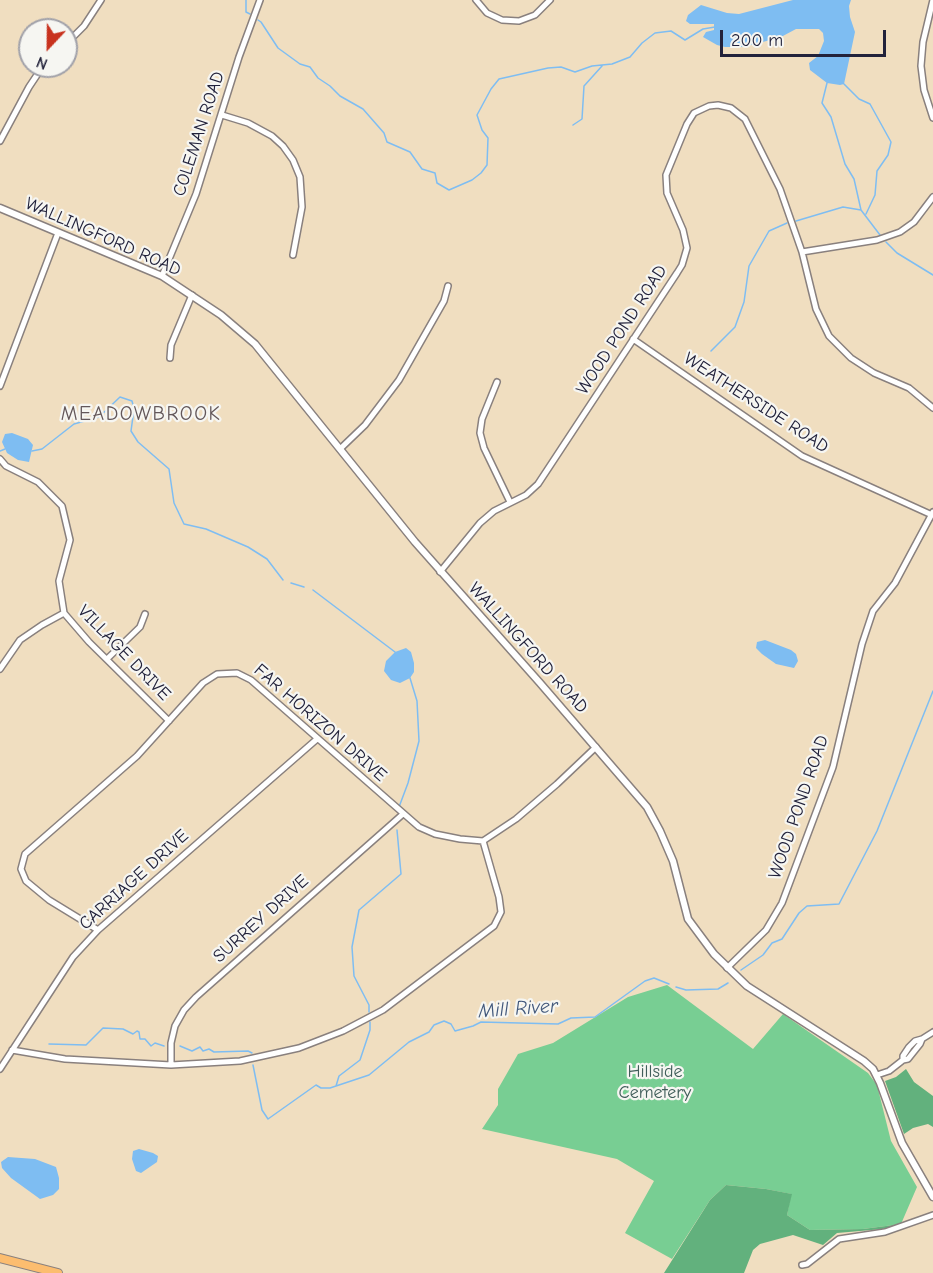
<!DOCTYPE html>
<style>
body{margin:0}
#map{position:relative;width:933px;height:1273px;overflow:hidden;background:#f0dec0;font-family:"Comic Neue",sans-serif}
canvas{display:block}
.north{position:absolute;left:18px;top:18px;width:60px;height:60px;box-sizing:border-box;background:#f6f6f2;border:2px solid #a1a1a9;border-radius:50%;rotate:202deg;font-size:16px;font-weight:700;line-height:24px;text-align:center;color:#22223b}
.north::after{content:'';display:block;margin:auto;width:21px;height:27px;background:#c8321e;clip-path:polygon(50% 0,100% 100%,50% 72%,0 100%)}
.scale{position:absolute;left:720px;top:30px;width:166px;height:27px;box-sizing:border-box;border:3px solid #22223b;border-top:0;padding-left:8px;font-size:18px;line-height:21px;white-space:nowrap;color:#22223b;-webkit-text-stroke:4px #f6f6f2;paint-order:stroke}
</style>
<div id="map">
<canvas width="933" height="1273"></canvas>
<div class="north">N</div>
<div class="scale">200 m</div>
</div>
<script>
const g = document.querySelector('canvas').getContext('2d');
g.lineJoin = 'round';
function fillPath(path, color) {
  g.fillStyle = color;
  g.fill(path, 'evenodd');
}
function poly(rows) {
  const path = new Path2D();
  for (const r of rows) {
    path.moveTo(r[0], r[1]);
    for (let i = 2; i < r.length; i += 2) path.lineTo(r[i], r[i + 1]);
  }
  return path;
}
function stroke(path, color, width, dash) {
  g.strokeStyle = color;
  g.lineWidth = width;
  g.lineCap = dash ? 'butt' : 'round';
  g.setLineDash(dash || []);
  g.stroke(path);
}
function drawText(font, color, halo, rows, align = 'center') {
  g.font = font + ' "Comic Neue",sans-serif';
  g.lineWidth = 4.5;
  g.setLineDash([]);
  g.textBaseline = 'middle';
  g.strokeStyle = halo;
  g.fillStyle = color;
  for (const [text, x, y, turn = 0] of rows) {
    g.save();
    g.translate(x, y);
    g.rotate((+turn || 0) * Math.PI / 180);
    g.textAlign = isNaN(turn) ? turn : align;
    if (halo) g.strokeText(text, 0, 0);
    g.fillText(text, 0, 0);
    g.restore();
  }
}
fillPath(poly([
 [667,985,753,1049,783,1014,868,1073,877,1085,891,1141,917,1187,901,1224,863,1229,810,1230,787,1215,791,1194,766,1189,726,1185,710,1200,672,1259,625,1233,654,1181,617,1159,482,1129,498,1105,498,1089,518,1054,553,1043,628,997]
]), '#78ce93');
fillPath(poly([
 [906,1069,914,1082,933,1096,933,1127,928,1124,913,1128,904,1134,885,1081,896,1077],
 [726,1185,766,1189,792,1194,787,1215,810,1230,863,1229,901,1224,883,1229,837,1233,823,1245,793,1235,760,1244,753,1250,744,1273,664,1273,710,1200]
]), '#62b17d');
fillPath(poly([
 [793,0,851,0,849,6,850,17,855,32,844,84,840,85,827,83,810,70,809,63,818,56,824,41,823,33,819,29,796,29,781,37,759,43,743,47,725,47,717,45,703,37,706,32,714,30,714,24,690,24,686,21,688,15,701,5,727,13,739,14],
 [12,433,28,439,33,445,29,462,18,460,7,453,2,442,5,434],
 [765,640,791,650,796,654,798,661,794,668,776,664,762,654,756,648,757,642],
 [406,648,411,652,414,663,414,672,410,678,400,683,391,680,384,671,386,661,395,652],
 [139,1149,153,1153,158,1156,157,1162,141,1173,136,1171,132,1159,133,1151],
 [8,1157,35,1159,56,1167,59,1178,59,1189,53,1195,40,1199,11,1178,2,1168,1,1162]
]), '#7ebdf2');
stroke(poly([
 [246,0,246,12,250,14],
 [258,20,261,22,278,48,300,64,310,67,318,78,330,86,340,96,363,109,384,133,387,142,410,152,422,169,435,173,437,183,449,190,472,180,481,173,487,165,488,138,482,130,477,115,491,89,499,79,548,68,561,67,575,72,592,66,612,64,630,57,642,43,655,33,671,31,685,40,703,29,715,27],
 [827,83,822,103,831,117,845,164,854,179,861,210,880,235],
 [844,84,859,99,870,104,891,142,888,155,877,171,875,195,866,214],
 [573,125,582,119,584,86,602,66],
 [796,221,843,207,861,210],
 [886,242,897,253,933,275],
 [711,351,735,327,744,302,749,266,769,231,787,223],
 [0,451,5,449],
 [32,451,42,449,74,424,99,417,120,397,132,401,134,409,131,431,138,442,169,469,174,503,184,524,206,529,248,547,267,559,283,580],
 [291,583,304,587],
 [313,590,395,652],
 [399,807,408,783,419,741,417,701,410,678],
 [741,970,763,955,772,943,782,939,799,913,807,906,839,904,877,831,933,691],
 [676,987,686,990,718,989,728,983],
 [369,1012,369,1005,354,976,352,947,359,910,401,874,397,830],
 [49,1044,86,1045,103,1028,123,1029,133,1034,137,1031,139,1032,140,1039,145,1039,151,1046,155,1043,164,1046],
 [180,1046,192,1051,200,1047,203,1051,209,1049,214,1052,248,1051,252,1053],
 [253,1065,262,1110,268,1119,316,1085,321,1088,330,1088,369,1075,409,1042,429,1032,434,1025,444,1021,451,1024,455,1031,473,1026,481,1022,558,1024,571,1018,595,1017,645,981,654,978,669,984],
 [336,1086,339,1076,360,1060,370,1030,370,1022]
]), '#7ebdf2', 1.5);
const minor = poly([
 [476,0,487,13,502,20,519,21,535,15,550,0],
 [933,0,923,42,921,66,924,90,933,118],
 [66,44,84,26,101,0],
 [222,115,248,123,272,136,283,146,293,160,300,177,302,207,293,255],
 [0,141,29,87,43,66],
 [802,252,877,240,900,232,914,222,933,197],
 [162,276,196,194,239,57,260,0],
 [633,339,802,456,932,515],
 [170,358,171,345,192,295],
 [497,382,482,419,480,433,484,448,510,502],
 [0,386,58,233],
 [340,449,365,425,399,380,444,301,448,286],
 [0,459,6,466,38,482,62,506,70,540,59,581,64,613,89,642,169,721],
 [440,572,480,523,494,511,526,495,538,484,677,273,682,265,687,248,683,230,667,193,666,175,687,124,694,113,709,106,718,105,731,108,745,119,780,189,802,252,816,309,829,336,851,358,874,373,909,388,933,408],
 [107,659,140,627,145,614],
 [0,669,20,640,42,625,64,613],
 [483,841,516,819,557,784,596,747],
 [98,930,49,900,26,881,21,869,25,854,137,756,203,683,217,674,237,673,251,680,419,827,435,834,460,839,483,841],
 [727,968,766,930,782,903,833,767,862,644,873,611,895,583,933,512],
 [922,1039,933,1032],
 [12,1050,65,1059,171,1065,240,1061,299,1048,343,1031,383,1010,494,926,501,912,499,897,483,841],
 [171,1065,171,1043,175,1026,184,1010,196,997,403,814],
 [0,1069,73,957,98,930,317,739],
 [877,1075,889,1071,903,1060,908,1059,920,1044,922,1039,915,1041,909,1047,903,1056,903,1060],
 [802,1265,807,1264,839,1239,885,1232,933,1215]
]);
const tertiary = poly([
 [0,208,162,276,221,315,255,344,415,542,540,683,647,807,660,831,673,861,688,919,714,954,747,986,864,1061,873,1069,880,1083,902,1143,933,1197]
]);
const primary = poly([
 [0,1258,58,1273]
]);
stroke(minor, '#89807e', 8);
stroke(tertiary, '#89807e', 9);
stroke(primary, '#89807e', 10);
stroke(minor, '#fff', 5);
stroke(tertiary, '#fff', 6);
stroke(primary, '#fcbd6f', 8);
drawText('18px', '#22223b', '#f6f6f2', [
 ["COLEMAN ROAD",199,134,-72],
 ["WALLINGFORD ROAD",103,237,24],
 ["WOOD POND ROAD",622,330,-57],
 ["WEATHERSIDE ROAD",756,403,33],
 ["WALLINGFORD ROAD",528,648,48],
 ["VILLAGE DRIVE",124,653,46],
 ["FAR HORIZON DRIVE",320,723,41],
 ["WOOD POND ROAD",799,807,-71],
 ["CARRIAGE DRIVE",134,880,-42],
 ["SURREY DRIVE",261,919,-42]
]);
drawText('18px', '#405e5a', '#f6f6f2', [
 ["Hillside",655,1072],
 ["Cemetery",655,1093]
]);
g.letterSpacing = '1.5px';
drawText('20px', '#635759', '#f6f6f2', [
 ["MEADOWBROOK",141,414]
]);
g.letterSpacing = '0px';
drawText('italic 20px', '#42587b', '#f6f6f2', [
 ["Mill River",518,1009,-4]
]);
</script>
